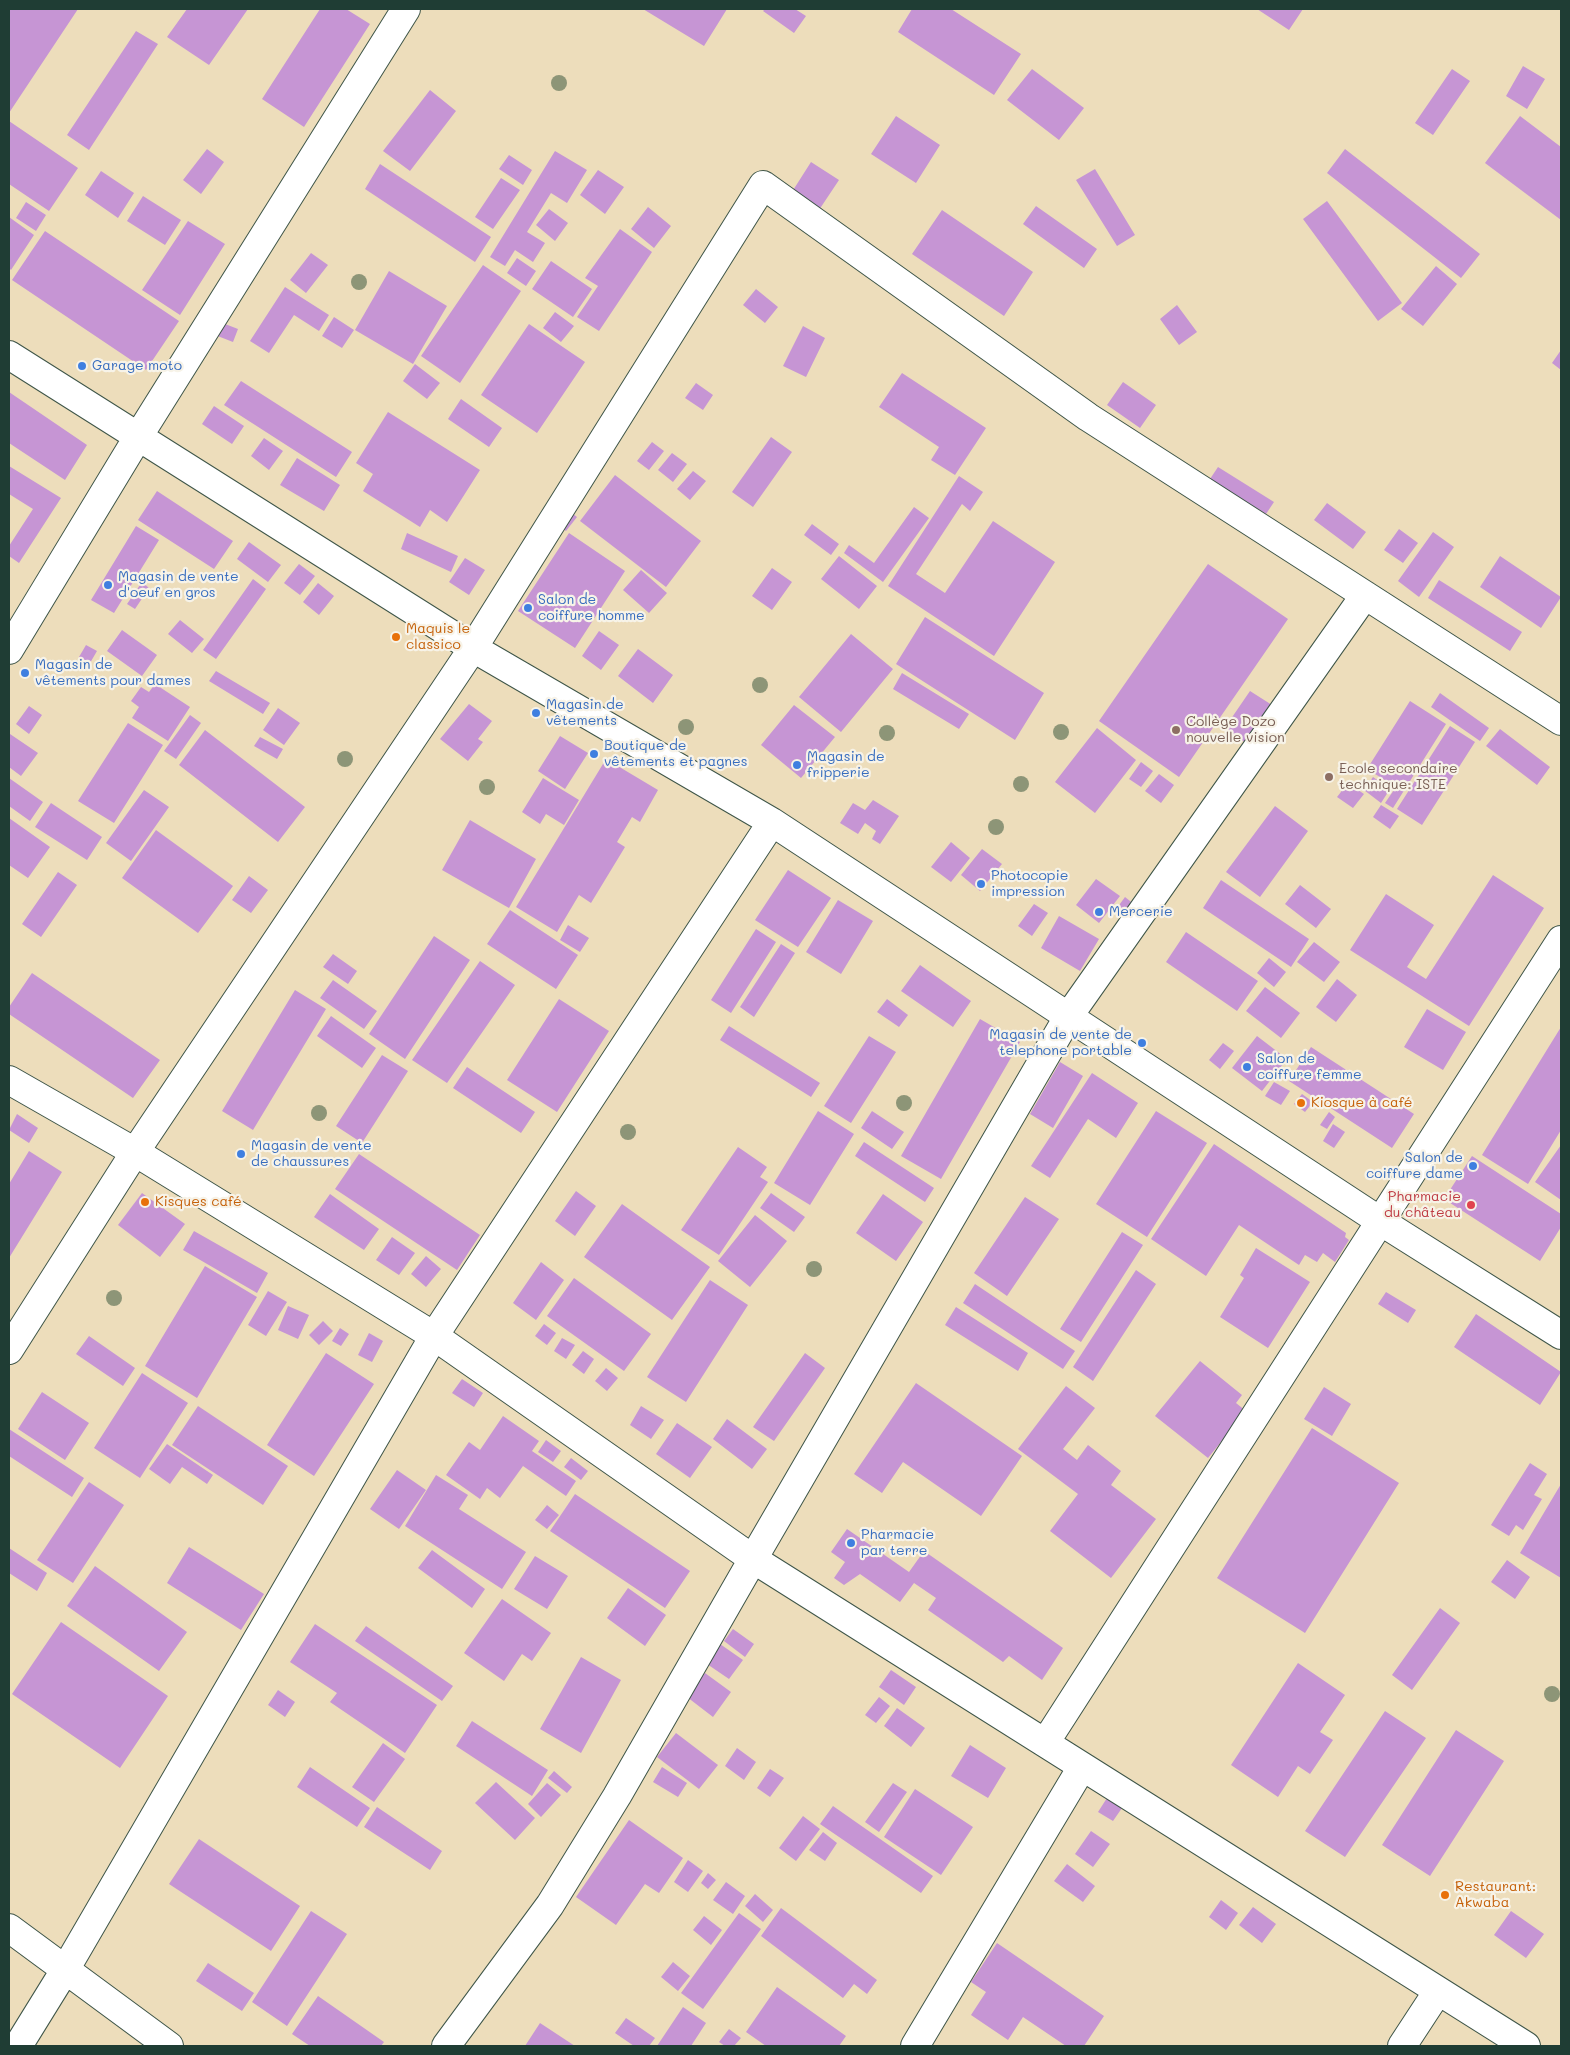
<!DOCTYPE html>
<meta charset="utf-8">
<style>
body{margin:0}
#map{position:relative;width:1570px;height:2055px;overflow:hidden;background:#edddbb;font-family:Mali,sans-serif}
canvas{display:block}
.frame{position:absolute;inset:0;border:10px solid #1f3d34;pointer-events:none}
</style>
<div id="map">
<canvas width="1570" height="2055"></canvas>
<div class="frame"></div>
</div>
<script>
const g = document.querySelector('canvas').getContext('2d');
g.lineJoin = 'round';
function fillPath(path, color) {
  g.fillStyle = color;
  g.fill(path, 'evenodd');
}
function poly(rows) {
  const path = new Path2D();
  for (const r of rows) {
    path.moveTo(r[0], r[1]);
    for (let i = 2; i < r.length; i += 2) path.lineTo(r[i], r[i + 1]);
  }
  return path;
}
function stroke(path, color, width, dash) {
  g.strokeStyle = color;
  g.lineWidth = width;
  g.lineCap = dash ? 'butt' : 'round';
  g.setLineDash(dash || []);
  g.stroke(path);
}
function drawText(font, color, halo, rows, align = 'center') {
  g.font = font + ' Mali,sans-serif';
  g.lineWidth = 4.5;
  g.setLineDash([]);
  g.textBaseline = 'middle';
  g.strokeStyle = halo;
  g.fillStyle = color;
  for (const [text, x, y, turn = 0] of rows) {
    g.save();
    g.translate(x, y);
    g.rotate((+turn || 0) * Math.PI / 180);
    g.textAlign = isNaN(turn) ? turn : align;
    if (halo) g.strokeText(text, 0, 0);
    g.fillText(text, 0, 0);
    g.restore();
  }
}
fillPath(poly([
 [9,9,78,9,9,113],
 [187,9,248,9,209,65,167,37],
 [320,9,346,9,370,24,304,127,262,99],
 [643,9,727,9,704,46],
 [765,9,795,9,806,16,794,33,763,11],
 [912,9,951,9,1021,54,994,95,898,32],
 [1257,9,1303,9,1289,30],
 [136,31,158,44,89,150,67,135],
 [1523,66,1545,79,1527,109,1506,96],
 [1032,69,1084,108,1059,140,1007,100],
 [1452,69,1470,81,1433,135,1415,123],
 [430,90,456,111,410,171,383,151],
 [896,116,940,145,916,183,871,154],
 [1520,116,1561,147,1561,220,1485,163],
 [9,121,78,168,49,211,9,184],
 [207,149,224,162,201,194,183,180],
 [1345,149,1480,254,1461,278,1327,173],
 [555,151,587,170,567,203,551,193,527,232,545,243,533,262,515,250,505,266,490,257],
 [509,155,532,170,523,185,499,169],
 [811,162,839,180,817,213,790,195],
 [380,164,491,237,475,262,365,189],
 [1095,169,1135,235,1117,246,1076,180],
 [598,170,624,187,605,214,580,195],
 [101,171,134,193,118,218,85,195],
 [501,178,520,190,493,229,475,217],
 [143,196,181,220,165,245,127,221],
 [1327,201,1402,303,1378,321,1303,219],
 [26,202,46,215,36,231,16,218],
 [1036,206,1097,249,1084,268,1023,224],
 [648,207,671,226,654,248,631,229],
 [549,209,568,223,555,241,536,225],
 [942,210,1033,272,1004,316,912,254],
 [9,217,34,235,11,270,9,268],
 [188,221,225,244,180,315,142,290],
 [620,229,652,252,599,331,577,317,598,286,585,278],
 [45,231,179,321,146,370,12,280],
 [311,253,328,265,306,293,290,280],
 [517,258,536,271,526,286,507,273],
 [551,261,592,289,573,317,532,289],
 [483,265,521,291,460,383,421,356],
 [1436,266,1457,284,1423,326,1401,309],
 [389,271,447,306,413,364,355,330],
 [285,287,329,315,319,331,294,315,269,353,250,341],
 [756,289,778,307,765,323,743,305],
 [1177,305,1197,332,1179,345,1160,319],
 [555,312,574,326,561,342,543,328],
 [334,317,354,330,342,348,322,336],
 [220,322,238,329,233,342,215,335],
 [529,324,585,362,537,433,481,395],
 [803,326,825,338,806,377,783,366],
 [1561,350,1561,370,1552,363],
 [415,364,440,383,427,399,403,381],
 [902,373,986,428,955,475,931,460,939,447,879,407],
 [241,381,352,452,336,477,224,405],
 [1123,382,1156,405,1140,428,1107,405],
 [696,383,713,395,703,410,685,398],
 [9,392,87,445,65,480,9,443],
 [461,399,502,428,489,447,448,419],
 [214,406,244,426,232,444,202,424],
 [388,412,480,470,447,522,430,510,420,527,363,491,373,474,356,463],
 [771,437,792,452,753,507,732,492],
 [264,438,283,451,269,470,251,456],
 [652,442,664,451,649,470,637,461],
 [672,453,687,464,673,482,658,470],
 [297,458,340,485,324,511,280,485],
 [9,466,61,498,19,563,9,556,9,546,33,509,9,494],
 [1218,467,1274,502,1266,514,1210,479],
 [693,471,706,481,690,500,677,489],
 [615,475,701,541,666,587,580,521],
 [959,476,983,492,970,511,962,504,916,574,945,593,993,521,1055,562,994,656,888,586],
 [157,491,233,541,214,569,138,520],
 [1327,503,1366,532,1353,549,1314,520],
 [564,507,577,517,566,531,553,521],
 [914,507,929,518,883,582,844,553,849,545,874,563],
 [812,524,839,544,831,555,804,535],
 [136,526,159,540,114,613,91,600],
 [1399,529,1418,543,1403,563,1384,550],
 [1433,532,1454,547,1419,597,1398,581],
 [407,533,458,556,451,572,401,549],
 [569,533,625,571,575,648,518,611],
 [249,542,281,565,268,582,237,559],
 [839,556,877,586,859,609,821,579],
 [1500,556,1561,597,1541,628,1480,587],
 [465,558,485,570,469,595,449,582],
 [299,564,315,576,300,595,284,583],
 [1208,564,1288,619,1179,777,1099,721],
 [772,568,792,582,772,610,752,596],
 [641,570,667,593,649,613,623,590],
 [253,579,266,589,216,659,203,650],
 [1439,580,1522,632,1510,651,1428,598],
 [142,582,149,588,135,609,127,604],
 [318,583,334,596,319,615,303,602],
 [925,617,1044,693,1015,740,896,664],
 [180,620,204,639,192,653,168,634],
 [122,630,157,655,142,676,107,651],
 [599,631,619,645,601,670,582,656],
 [851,634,893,669,841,732,799,697],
 [86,645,97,651,90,663,79,657],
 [638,649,673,675,653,703,618,676],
 [216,671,270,703,263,714,209,681],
 [902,673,969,714,959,729,893,689],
 [155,684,190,707,168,741,132,718,139,707,131,701,141,687,149,692],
 [1250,691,1272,705,1246,743,1224,729],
 [1440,693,1489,728,1480,741,1431,707],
 [1410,701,1446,724,1393,808,1385,803,1396,787,1367,769],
 [469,704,492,721,478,739,483,742,468,761,440,739],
 [794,705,835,737,801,778,761,745],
 [29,706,42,715,29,734,16,724],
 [278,708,300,723,284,745,263,730],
 [190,715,201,723,176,759,164,751],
 [128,723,163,745,114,823,78,801],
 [1450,726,1475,742,1422,825,1397,809],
 [1097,728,1136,760,1095,813,1055,782],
 [1500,729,1550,767,1537,785,1486,746],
 [205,730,305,807,278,842,179,765],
 [10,734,38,753,21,776,9,767,9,736],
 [560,736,588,753,565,789,538,771],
 [260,737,283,749,277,759,254,746],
 [606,759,658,790,640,822,632,817,617,842,625,847,591,903,579,895,557,932,516,907],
 [1141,762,1153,771,1141,787,1129,779],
 [1159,774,1174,785,1161,803,1145,791],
 [1373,777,1390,789,1381,803,1364,790],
 [9,778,43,802,30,821,9,806],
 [543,778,579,800,564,825,546,814,540,824,522,812],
 [1348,783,1364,794,1353,808,1337,797],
 [144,790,169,807,131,861,106,843],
 [873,800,899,816,880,844,872,839,876,831,865,823,858,834,840,823,853,803,865,810],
 [51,803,102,837,87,860,35,827],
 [1381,805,1399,816,1390,829,1373,817],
 [1275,806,1308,831,1260,897,1226,872],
 [9,818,50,847,28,878,9,865],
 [470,820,536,859,509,908,442,870],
 [156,830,233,886,198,933,122,878],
 [951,842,970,858,951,882,931,867],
 [982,849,1002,864,980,891,961,875],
 [788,870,831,898,798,947,755,920],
 [58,872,77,885,41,937,22,924],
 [1493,875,1544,908,1469,1026,1350,950,1386,894,1434,925,1407,967,1426,979],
 [249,876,268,890,251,913,232,900],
 [1096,879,1120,896,1099,923,1076,905],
 [1221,880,1309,939,1291,967,1203,908],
 [1300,885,1331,909,1316,928,1285,904],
 [1125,897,1135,905,1124,919,1114,912],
 [838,900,873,921,841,974,806,952],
 [1034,904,1048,913,1032,936,1018,926],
 [510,910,578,955,556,989,487,944],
 [1059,916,1099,939,1080,971,1041,948],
 [568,925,589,938,580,952,560,940],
 [756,929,776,942,731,1013,711,1000],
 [1186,932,1258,981,1237,1011,1166,962],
 [434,936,470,960,405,1059,369,1034],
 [1314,942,1340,962,1324,982,1297,962],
 [781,944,795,953,754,1017,740,1007],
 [333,954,357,971,348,984,323,967],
 [1269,958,1286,972,1274,987,1257,973],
 [480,961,515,985,447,1083,412,1060],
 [920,965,971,1001,953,1027,901,991],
 [32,973,160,1060,133,1098,9,1014,9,1007],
 [1337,979,1357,995,1336,1022,1316,1007],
 [333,980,377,1011,364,1029,320,998],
 [1265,987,1300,1013,1281,1038,1246,1011],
 [295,990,326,1009,253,1130,222,1111],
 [559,999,609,1031,557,1112,507,1080],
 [887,999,908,1015,899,1027,877,1012],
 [1427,1009,1466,1032,1443,1070,1404,1047],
 [331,1016,376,1048,362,1068,317,1036],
 [980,1019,1020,1042,941,1179,901,1156],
 [729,1026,820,1083,811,1097,720,1040],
 [1561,1027,1561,1130,1528,1184,1482,1155],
 [869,1036,896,1052,851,1123,824,1106],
 [1257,1036,1287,1059,1262,1091,1232,1068],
 [1223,1043,1234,1051,1220,1069,1209,1060],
 [1311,1047,1414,1114,1392,1148,1289,1081],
 [382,1055,408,1071,362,1143,336,1126],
 [1060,1062,1083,1076,1053,1128,1030,1114],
 [467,1067,535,1112,521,1133,453,1088],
 [1092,1073,1138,1103,1116,1138,1088,1119,1050,1178,1031,1166],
 [1274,1082,1290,1091,1281,1105,1265,1096],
 [1302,1094,1313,1102,1305,1112,1294,1104],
 [818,1111,854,1134,810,1205,774,1183],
 [872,1111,904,1132,892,1149,861,1128],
 [1156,1111,1207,1143,1147,1237,1096,1204],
 [1329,1112,1335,1117,1327,1129,1320,1125],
 [17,1114,38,1128,29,1143,9,1130],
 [1333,1124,1345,1132,1334,1148,1323,1141],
 [864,1142,934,1188,925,1202,855,1156],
 [1214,1144,1346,1233,1345,1237,1349,1240,1335,1262,1323,1253,1317,1262,1305,1255,1299,1265,1239,1225,1206,1276,1151,1239],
 [1561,1145,1561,1200,1535,1182],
 [738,1147,767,1167,760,1177,768,1182,719,1255,681,1230],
 [29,1151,62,1172,9,1258,9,1184],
 [359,1154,480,1235,457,1270,335,1189],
 [1472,1156,1561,1214,1561,1227,1540,1261,1444,1199],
 [576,1191,596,1206,575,1236,555,1221],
 [142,1193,185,1224,160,1257,118,1225],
 [771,1193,805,1217,794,1232,760,1208],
 [330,1194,379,1229,364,1250,314,1217],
 [883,1194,923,1222,896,1261,856,1233],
 [1025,1197,1059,1219,1007,1296,974,1273],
 [622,1204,710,1267,672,1320,584,1257],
 [755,1215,787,1241,750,1287,718,1261],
 [194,1231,268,1273,257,1293,183,1250],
 [1122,1232,1143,1245,1081,1342,1060,1329],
 [392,1237,415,1253,399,1275,376,1260],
 [1256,1248,1310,1282,1268,1348,1220,1317,1244,1278,1240,1275],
 [426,1256,441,1269,426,1287,411,1274],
 [541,1262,564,1280,536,1320,513,1303],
 [205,1266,257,1297,197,1398,145,1366],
 [1136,1270,1156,1284,1093,1381,1073,1367],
 [574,1278,651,1334,624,1371,547,1316],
 [710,1280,748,1305,686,1402,647,1377],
 [975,1284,1075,1351,1063,1369,963,1303],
 [268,1291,287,1302,266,1336,248,1325],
 [1386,1292,1416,1310,1408,1323,1378,1304],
 [288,1306,309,1315,298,1339,278,1330],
 [956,1307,1028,1353,1018,1371,945,1325],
 [1476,1314,1561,1372,1540,1405,1454,1347],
 [323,1321,333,1331,319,1345,309,1335],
 [544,1324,556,1333,547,1345,535,1336],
 [340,1328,349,1334,341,1346,332,1341],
 [369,1333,383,1341,372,1362,358,1355],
 [89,1336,135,1368,123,1386,76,1354],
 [562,1338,575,1345,566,1359,554,1351],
 [583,1351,594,1359,584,1374,572,1365],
 [326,1353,374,1384,314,1476,267,1445],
 [805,1353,825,1368,774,1441,753,1427],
 [1200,1361,1242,1395,1236,1403,1246,1411,1208,1458,1155,1416],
 [606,1368,618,1378,607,1391,595,1381],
 [142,1373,188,1403,140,1478,94,1448],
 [462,1379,483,1393,474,1407,452,1393],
 [916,1383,1022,1456,981,1516,903,1462,882,1493,854,1474],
 [1066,1386,1095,1408,1063,1449,1077,1460,1088,1445,1121,1471,1111,1485,1156,1519,1111,1578,1050,1531,1078,1494,1018,1449],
 [1324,1387,1351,1404,1332,1436,1304,1419],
 [42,1392,89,1423,65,1460,18,1429],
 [198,1406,288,1466,263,1505,172,1445],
 [641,1406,664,1420,651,1439,630,1425],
 [503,1416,539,1441,532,1451,576,1481,566,1496,523,1466,500,1498,487,1488,480,1499,446,1475,469,1442,480,1450],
 [727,1419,767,1449,752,1469,713,1439],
 [677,1423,712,1447,690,1478,656,1454],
 [1312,1428,1399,1483,1305,1633,1217,1578],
 [9,1429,84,1478,72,1497,9,1456],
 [546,1440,561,1451,553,1462,538,1452],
 [167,1444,213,1475,207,1484,182,1467,170,1484,149,1469],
 [571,1458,588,1471,581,1480,564,1467],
 [1530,1463,1547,1474,1534,1495,1542,1499,1523,1530,1516,1525,1509,1536,1491,1525],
 [397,1470,426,1490,399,1529,370,1509],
 [436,1475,468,1495,459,1509,526,1552,502,1589,405,1526],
 [89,1482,124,1505,73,1583,37,1560],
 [1561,1484,1561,1578,1520,1553],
 [575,1494,690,1571,665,1608,550,1531],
 [547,1505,559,1515,547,1529,535,1520],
 [847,1529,909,1572,924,1551,1063,1648,1042,1680,1009,1656,1003,1662,928,1610,936,1598,914,1583,900,1602,860,1574,844,1585,834,1578,845,1562,831,1552],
 [189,1547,264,1594,241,1630,167,1583],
 [9,1548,47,1573,37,1591,9,1573],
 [432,1550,485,1589,472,1608,418,1568],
 [535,1556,568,1576,547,1609,514,1589],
 [1507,1560,1530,1577,1515,1599,1491,1582],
 [95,1566,187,1632,159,1671,67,1606],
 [628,1588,666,1615,645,1646,607,1618],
 [502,1599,551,1633,532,1661,522,1654,504,1681,464,1653],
 [1440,1608,1460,1623,1412,1690,1392,1675],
 [61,1622,168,1696,120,1768,12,1694],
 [315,1624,437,1705,405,1753,330,1702,337,1693,290,1662],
 [366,1626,453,1686,442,1701,355,1641],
 [733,1629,754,1644,745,1657,724,1641],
 [720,1644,743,1660,729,1679,707,1664],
 [581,1657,621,1680,581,1753,540,1729],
 [1298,1663,1345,1695,1320,1732,1333,1740,1310,1774,1298,1766,1278,1797,1231,1765],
 [891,1670,916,1687,904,1705,879,1687],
 [705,1673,731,1692,713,1717,687,1697],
 [278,1690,295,1702,285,1717,268,1705],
 [879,1697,890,1706,876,1723,865,1715],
 [897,1708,925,1728,911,1747,884,1726],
 [1385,1711,1426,1738,1345,1857,1305,1831],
 [472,1721,548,1770,532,1796,456,1746],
 [1456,1730,1504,1761,1430,1876,1382,1845],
 [676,1733,718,1765,699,1789,657,1757],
 [383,1743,405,1759,374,1802,352,1787],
 [970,1745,1006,1768,988,1798,951,1776],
 [737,1748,756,1762,744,1780,725,1766],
 [310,1767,370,1808,357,1827,297,1787],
 [662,1767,687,1783,678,1797,653,1782],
 [770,1769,784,1778,770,1797,757,1788],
 [554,1771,572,1787,567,1793,548,1778],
 [496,1782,535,1818,515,1840,475,1803],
 [547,1783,561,1795,541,1817,528,1804],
 [893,1783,907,1792,879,1832,865,1822],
 [915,1789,973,1827,941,1875,884,1837],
 [1107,1798,1122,1808,1113,1821,1098,1812],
 [833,1806,933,1876,921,1893,820,1824],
 [377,1807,442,1851,430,1870,364,1827],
 [803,1816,820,1829,796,1861,779,1848],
 [629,1820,683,1858,659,1893,645,1884,616,1925,576,1897],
 [1091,1831,1110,1844,1093,1867,1075,1854],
 [823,1832,837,1843,825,1861,809,1850],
 [199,1839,300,1906,271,1951,169,1884],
 [688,1860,703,1871,688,1892,674,1882],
 [1067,1864,1095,1886,1083,1902,1054,1881],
 [708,1873,716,1880,708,1889,701,1883],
 [726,1882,745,1896,733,1914,713,1900],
 [755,1894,773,1910,763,1922,745,1906],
 [1221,1900,1238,1913,1226,1930,1209,1917],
 [1253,1907,1276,1924,1262,1943,1239,1925],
 [781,1908,877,1980,867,1994,854,1984,843,1998,761,1936],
 [311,1911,347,1934,287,2026,252,2002],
 [1511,1911,1544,1934,1526,1958,1494,1935],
 [739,1913,761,1929,703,2009,681,1993],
 [704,1916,722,1930,711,1945,693,1930],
 [997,1943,1104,2016,1084,2046,1066,2046,1023,2017,1008,2040,971,2015,986,1992,971,1982],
 [673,1962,690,1976,678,1991,661,1977],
 [208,1963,254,1993,242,2011,196,1981],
 [777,1987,846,2036,839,2046,766,2046,746,2032],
 [318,1996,384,2042,381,2046,310,2046,292,2034],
 [683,2007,706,2023,691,2046,657,2046],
 [626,2018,655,2038,649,2046,634,2046,615,2033],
 [540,2023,575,2046,525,2046],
 [729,2029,741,2038,734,2046,725,2046,719,2042]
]), '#c695d4');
const street = poly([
 [9,355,473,648,772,822,1380,1221,1561,1335],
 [9,650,138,437,406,9],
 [9,1080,135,1152,434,1336,753,1559,1526,2046],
 [9,1350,135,1152,473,648,763,185,1088,417,1561,721],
 [1045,1743,1561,940],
 [9,1928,169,2046],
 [18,2046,65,1970,434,1336,772,822],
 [446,2046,550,1905,617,1796,753,1559,1068,1017,1365,595],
 [915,2046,1082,1767],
 [1402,2046,1438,1991]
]);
stroke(street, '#3e5548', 30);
stroke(street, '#fff', 28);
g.fillStyle = '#8d9577';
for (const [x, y] of [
 [559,83],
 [359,282],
 [760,685],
 [686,727],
 [1061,732],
 [887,733],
 [345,759],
 [1021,784],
 [487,787],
 [996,827],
 [904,1103],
 [319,1113],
 [628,1132],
 [814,1269],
 [114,1298],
 [1552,1694]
]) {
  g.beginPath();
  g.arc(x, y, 8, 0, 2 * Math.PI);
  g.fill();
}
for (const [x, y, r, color] of [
 [82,366,5,"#3f7fe0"],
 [108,585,5,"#3f7fe0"],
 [528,608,5,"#3f7fe0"],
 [396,637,5,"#e8710a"],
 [25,673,5,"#3f7fe0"],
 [536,713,5,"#3f7fe0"],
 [1176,730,5,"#8d6e63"],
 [594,754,5,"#3f7fe0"],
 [797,765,5,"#3f7fe0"],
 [1329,777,5,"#8d6e63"],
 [981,884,5,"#3f7fe0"],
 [1099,912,5,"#3f7fe0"],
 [1142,1043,5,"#3f7fe0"],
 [1247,1067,5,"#3f7fe0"],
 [1301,1103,5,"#e8710a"],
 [241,1154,5,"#3f7fe0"],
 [1473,1166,5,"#3f7fe0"],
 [145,1202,5,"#e8710a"],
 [1471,1205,5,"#e0444e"],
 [851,1543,5,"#3f7fe0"],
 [1445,1895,5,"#e8710a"]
]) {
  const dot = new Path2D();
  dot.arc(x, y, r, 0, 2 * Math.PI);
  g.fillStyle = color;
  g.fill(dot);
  stroke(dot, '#f7f3e8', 2);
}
drawText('14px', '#366cbe', '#f7f3e8', [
 ["Garage moto",92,366],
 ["Magasin de vente",118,577],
 ["d'oeuf en gros",118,593],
 ["Salon de",538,600],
 ["coiffure homme",538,616],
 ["Magasin de",35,665],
 ["vêtements pour dames",35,681],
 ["Magasin de",546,705],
 ["vêtements",546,721],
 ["Boutique de",604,746],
 ["vêtements et pagnes",604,762],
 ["Magasin de",807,757],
 ["fripperie",807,773],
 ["Photocopie",991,876],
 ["impression",991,892],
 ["Mercerie",1109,912],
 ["Magasin de vente de",1132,1035,"right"],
 ["telephone portable",1132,1051,"right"],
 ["Salon de",1257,1059],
 ["coiffure femme",1257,1075],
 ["Magasin de vente",251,1146],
 ["de chaussures",251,1162],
 ["Salon de",1463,1158,"right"],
 ["coiffure dame",1463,1174,"right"],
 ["Pharmacie",861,1535],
 ["par terre",861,1551]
], 'left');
drawText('14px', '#c56008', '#f7f3e8', [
 ["Maquis le",406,629],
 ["classico",406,645],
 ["Kiosque à café",1311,1103],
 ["Kisques café",155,1202],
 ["Restaurant:",1455,1887],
 ["Akwaba",1455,1903]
], 'left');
drawText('14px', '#785e54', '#f7f3e8', [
 ["Collège Dozo",1186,722],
 ["nouvelle vision",1186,738],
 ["Ecole secondaire",1339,769],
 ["technique: ISTE",1339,785]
], 'left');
drawText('14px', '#be3a42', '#f7f3e8', [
 ["Pharmacie",1461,1197],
 ["du château",1461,1213]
], 'right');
</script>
